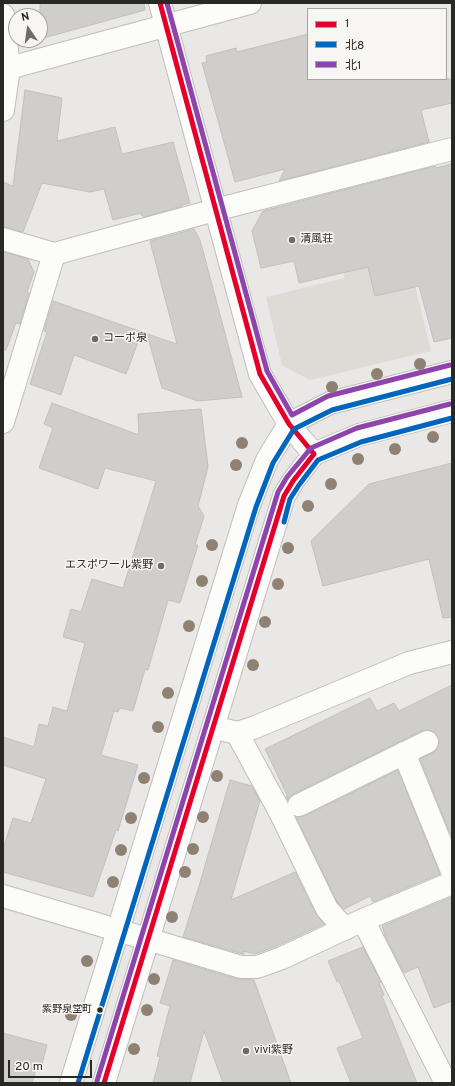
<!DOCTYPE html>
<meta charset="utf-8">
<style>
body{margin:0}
#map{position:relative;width:455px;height:1086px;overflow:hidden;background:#e9e8e7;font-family:Overpass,"Noto Sans JP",sans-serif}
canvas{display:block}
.frame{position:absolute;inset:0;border:4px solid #282827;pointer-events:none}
.legend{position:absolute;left:307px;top:8px;width:140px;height:72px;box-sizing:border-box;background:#f8f6f3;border:1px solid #a5a4a1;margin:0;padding:5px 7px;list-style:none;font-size:12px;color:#282827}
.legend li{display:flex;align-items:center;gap:8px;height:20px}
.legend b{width:20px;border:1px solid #a5a4a1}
.north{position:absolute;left:8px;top:8px;width:40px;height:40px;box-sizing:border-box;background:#f8f6f3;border:1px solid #a5a4a1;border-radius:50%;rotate:347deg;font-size:11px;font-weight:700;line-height:16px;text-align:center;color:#282827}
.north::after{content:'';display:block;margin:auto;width:14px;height:18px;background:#6c6b6a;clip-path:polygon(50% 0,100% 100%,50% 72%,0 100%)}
.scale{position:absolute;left:8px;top:1060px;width:84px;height:18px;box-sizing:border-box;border:2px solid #282827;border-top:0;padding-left:5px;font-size:12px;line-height:14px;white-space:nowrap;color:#282827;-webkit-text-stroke:3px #f8f6f3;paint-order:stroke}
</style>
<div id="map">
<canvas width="455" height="1086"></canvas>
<div class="frame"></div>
<ul class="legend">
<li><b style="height:5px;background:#e4002b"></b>1</li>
<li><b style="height:5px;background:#0065bd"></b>北8</li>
<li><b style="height:5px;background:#8e44ad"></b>北1</li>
</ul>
<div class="north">N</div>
<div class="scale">20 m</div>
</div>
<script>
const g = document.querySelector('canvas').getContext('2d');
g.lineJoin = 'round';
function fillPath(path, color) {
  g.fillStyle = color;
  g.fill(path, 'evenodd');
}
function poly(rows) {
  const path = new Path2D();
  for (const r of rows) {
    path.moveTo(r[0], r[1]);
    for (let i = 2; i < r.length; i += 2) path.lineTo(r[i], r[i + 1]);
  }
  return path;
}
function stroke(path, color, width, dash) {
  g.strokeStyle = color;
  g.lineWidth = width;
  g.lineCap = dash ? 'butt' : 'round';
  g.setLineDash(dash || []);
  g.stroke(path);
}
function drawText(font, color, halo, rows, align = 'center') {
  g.font = font + ' Overpass,"Noto Sans JP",sans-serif';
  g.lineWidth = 3;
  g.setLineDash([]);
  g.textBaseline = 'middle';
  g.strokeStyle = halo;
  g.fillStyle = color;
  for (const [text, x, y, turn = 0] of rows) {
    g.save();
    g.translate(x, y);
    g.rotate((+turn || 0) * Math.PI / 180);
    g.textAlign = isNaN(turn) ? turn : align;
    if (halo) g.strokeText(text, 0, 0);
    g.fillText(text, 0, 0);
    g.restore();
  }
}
fillPath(poly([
 [389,179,431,351,310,380,282,365,266,297,345,278,325,194]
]), '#dedad5');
const building = poly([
 [40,3,144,3,145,10,40,39,40,3],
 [308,34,308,79,452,79,452,103,421,110,429,142,279,181,285,169,235,182,202,63,207,62,206,56,236,48,237,52,308,34],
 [25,90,62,98,57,141,115,127,122,154,173,142,190,203,181,205,182,206,144,217,143,215,142,216,141,213,113,220,104,189,90,192,42,183,23,232,3,227,3,182,13,186,25,90],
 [452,164,452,338,434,342,419,286,375,296,368,267,299,283,294,261,261,268,252,231,263,211,435,166,436,168,452,164],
 [194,229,200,240,242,397,198,401,162,388,147,334,177,344,150,241,194,229],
 [3,252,28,259,34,272,27,292,29,293,20,324,16,323,6,350,3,350,3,252],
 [53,301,142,332,126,374,74,355,61,395,30,384,47,332,44,331,53,301],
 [52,403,139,435,138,414,201,409,208,467,198,506,204,516,195,545,198,545,180,603,168,600,148,670,145,669,133,711,120,708,118,712,114,711,101,755,138,765,118,831,116,830,93,897,3,872,3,849,13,818,31,823,46,779,3,765,3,737,34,747,39,724,48,726,53,707,67,711,85,643,63,637,71,609,81,612,92,579,123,588,156,481,105,468,98,489,39,468,53,428,44,424,52,403],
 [452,463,452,617,443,618,429,559,323,586,311,541,369,484,452,463],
 [452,685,452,838,420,759,433,753,437,749,439,743,438,736,434,732,428,730,421,731,293,794,289,798,288,800,286,796,288,797,265,749,370,698,377,711,394,703,399,711,452,685],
 [398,770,440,874,373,902,370,896,344,909,337,902,296,817,305,816,398,770],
 [230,780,252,786,260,801,231,900,295,872,316,914,324,924,277,946,255,954,243,951,244,954,243,954,183,937,199,886,230,780],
 [452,897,452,1001,434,1008,418,967,404,973,386,938,382,926,452,897],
 [363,947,381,982,379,983,384,995,382,996,417,1083,351,1083,337,1048,363,1038,339,981,337,982,328,961,363,947],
 [173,960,237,979,254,980,291,1083,223,1083,204,1031,190,1083,153,1083,160,1057,157,1056,170,1006,160,1003,173,960],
 [3,1033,47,1045,40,1072,36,1070,32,1083,3,1083,3,1033]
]);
fillPath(building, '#cfcecd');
stroke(building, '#c1c0bf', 1);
const minor = poly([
 [160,3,260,374,289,424,301,439,314,454],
 [3,15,9,68,250,3],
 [3,110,9,68],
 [3,239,54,254,215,210,452,149],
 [3,422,54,254],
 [289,424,330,403,452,372],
 [213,727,237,733,253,728,409,663,452,652],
 [237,733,280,812,327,909,345,929],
 [404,753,452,871],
 [299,805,427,742],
 [3,896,241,967,257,967,282,958,363,920,452,883],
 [363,920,446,1083],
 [71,1083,249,505,267,460,289,424],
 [104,1083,284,496,293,481,314,454,359,435,452,411]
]);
stroke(minor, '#bfbebd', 24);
stroke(minor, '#fcfcfb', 22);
stroke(poly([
 [104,1083,284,496,293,481,314,454,289,424,260,374,160,3]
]), '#e4002b', 5);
stroke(poly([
 [284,522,290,499,299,485,318,460,361,442,452,418],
 [78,1083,256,507,273,463,294,429,332,410,452,379]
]), '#0065bd', 5);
stroke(poly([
 [167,3,267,371,292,415,328,396,450,365],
 [97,1081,278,492,287,477,311,448,357,428,450,404]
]), '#8e44ad', 5);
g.fillStyle = '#8f8272';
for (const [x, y] of [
 [420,364],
 [377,374],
 [332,387],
 [433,437],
 [242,443],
 [395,449],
 [358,459],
 [236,465],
 [331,484],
 [308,506],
 [212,545],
 [288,548],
 [202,581],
 [278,584],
 [265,622],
 [189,626],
 [253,665],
 [168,693],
 [158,727],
 [217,776],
 [144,778],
 [203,817],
 [131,818],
 [193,849],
 [121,850],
 [185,872],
 [113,882],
 [172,917],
 [87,961],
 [154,979],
 [147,1010],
 [71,1015],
 [134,1049]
]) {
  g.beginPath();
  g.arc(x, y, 6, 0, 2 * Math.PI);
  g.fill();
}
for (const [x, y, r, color] of [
 [292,240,4,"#6c6b6a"],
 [95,339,4,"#6c6b6a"],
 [161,566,4,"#6c6b6a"],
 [100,1010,3.5,"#282827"],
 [246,1051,4,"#6c6b6a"]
]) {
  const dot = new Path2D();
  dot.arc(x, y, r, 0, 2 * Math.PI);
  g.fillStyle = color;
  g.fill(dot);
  stroke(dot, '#f8f6f3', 1.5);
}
drawText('10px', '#282827', '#f8f6f3', [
 ["紫野泉堂町",92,1010]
], 'right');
drawText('11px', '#282827', '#f8f6f3', [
 ["清風荘",300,240],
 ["コーポ泉",103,339],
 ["エスポワール紫野",153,566,"right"],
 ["vivi紫野",254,1051]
], 'left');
</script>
